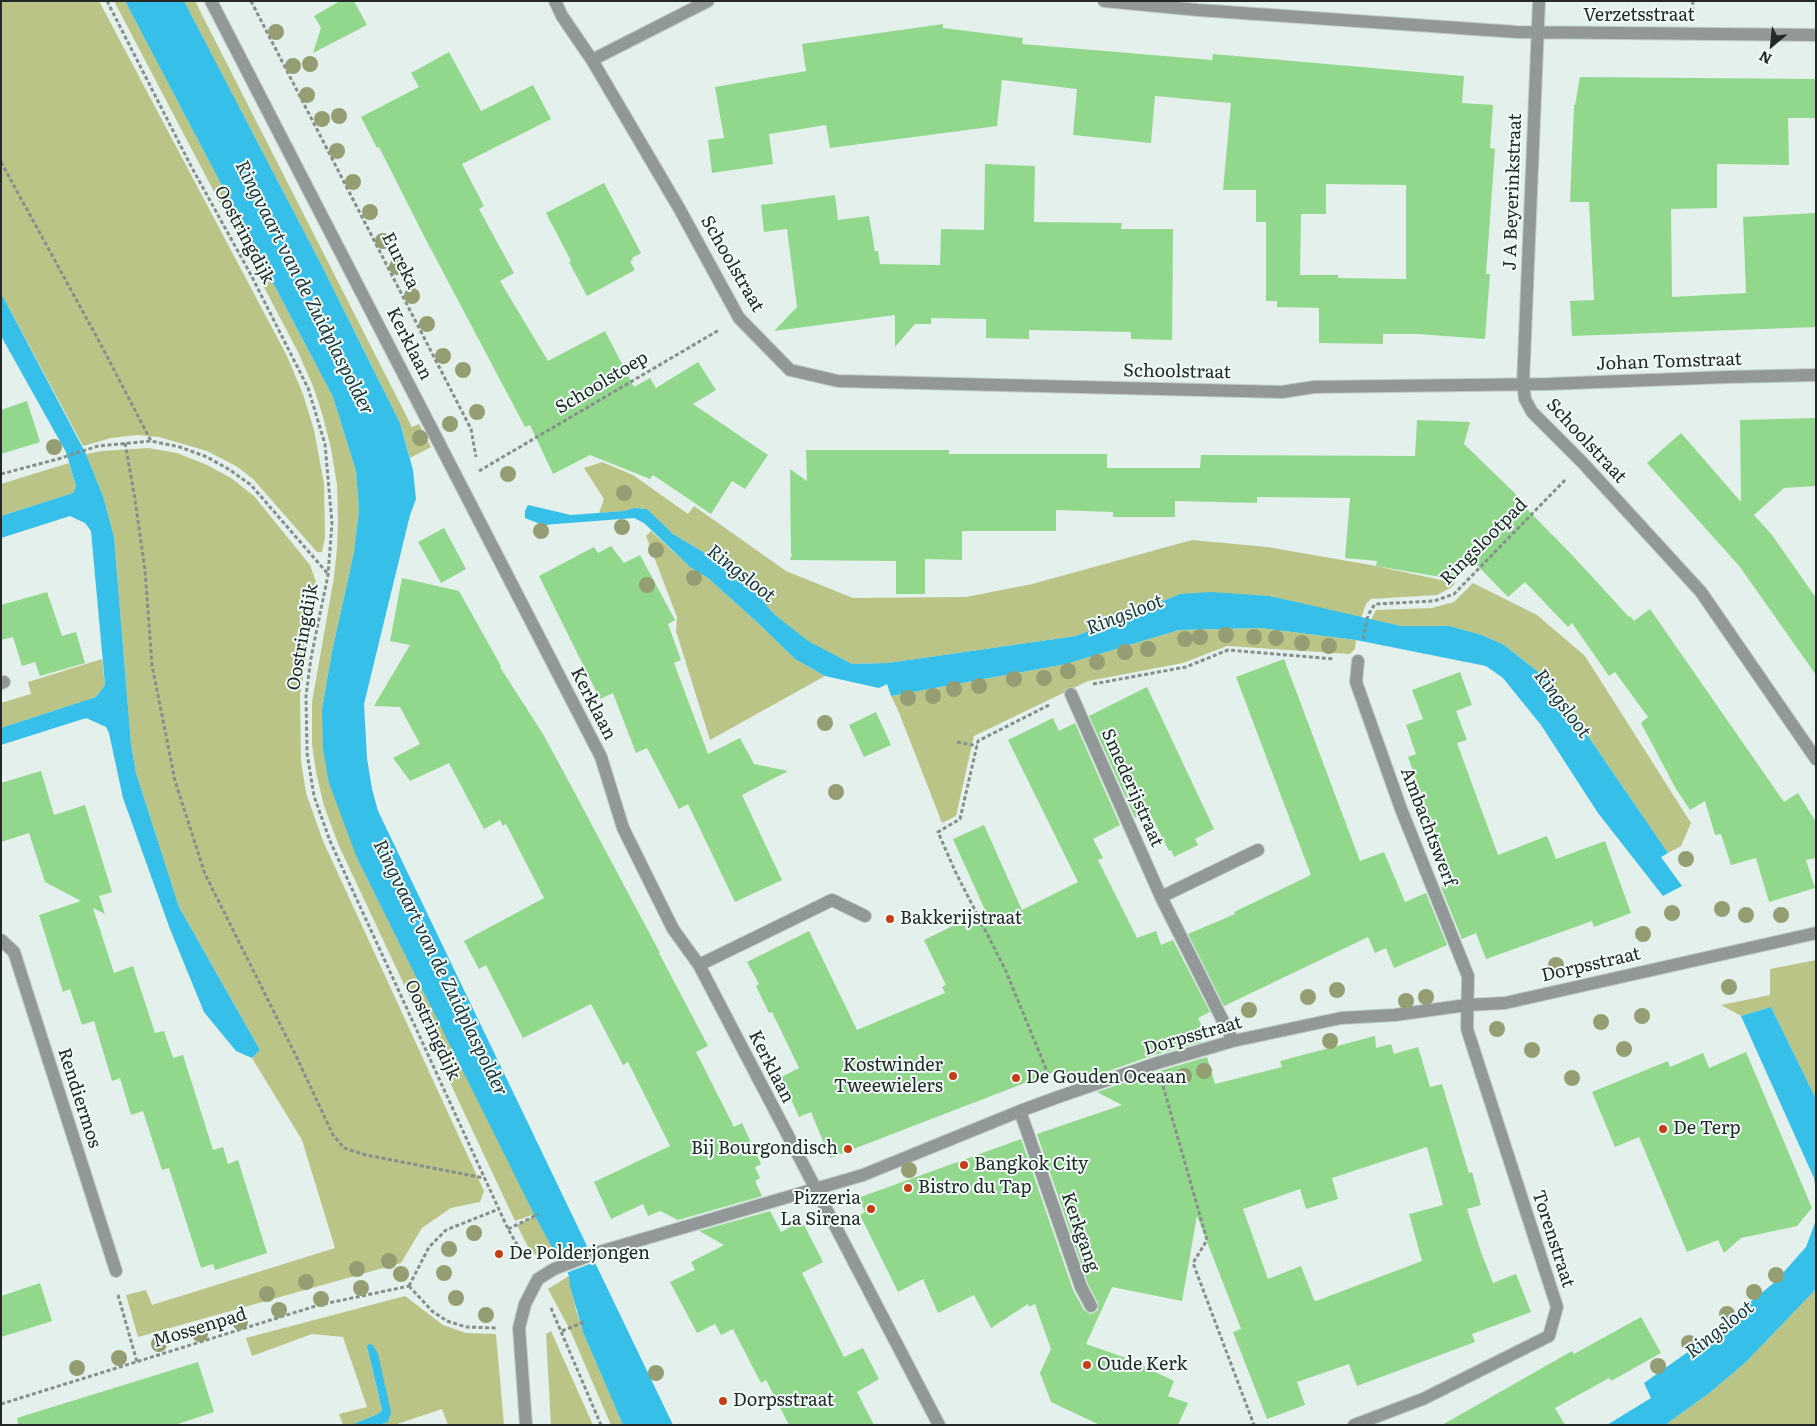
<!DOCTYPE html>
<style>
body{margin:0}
#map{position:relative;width:1817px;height:1426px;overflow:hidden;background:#e4f0eb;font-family:Literata,serif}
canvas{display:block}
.frame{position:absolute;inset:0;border:2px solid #242927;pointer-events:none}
.north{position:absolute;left:1747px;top:20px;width:50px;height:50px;-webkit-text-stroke:4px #f1fdf8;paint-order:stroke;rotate:208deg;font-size:14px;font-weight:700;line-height:20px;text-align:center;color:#242927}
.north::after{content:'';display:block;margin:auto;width:18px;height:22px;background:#242927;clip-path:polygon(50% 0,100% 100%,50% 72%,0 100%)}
</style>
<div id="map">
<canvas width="1817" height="1426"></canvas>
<div class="frame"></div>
<div class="north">N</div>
</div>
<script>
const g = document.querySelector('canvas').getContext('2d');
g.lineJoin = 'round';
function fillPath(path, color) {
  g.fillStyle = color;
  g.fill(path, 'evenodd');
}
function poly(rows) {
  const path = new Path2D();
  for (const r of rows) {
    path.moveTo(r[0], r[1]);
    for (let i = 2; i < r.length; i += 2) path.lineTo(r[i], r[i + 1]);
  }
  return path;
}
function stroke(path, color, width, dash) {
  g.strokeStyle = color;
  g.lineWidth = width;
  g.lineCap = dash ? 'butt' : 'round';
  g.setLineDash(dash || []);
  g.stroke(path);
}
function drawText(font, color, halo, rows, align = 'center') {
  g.font = font + ' Literata,serif';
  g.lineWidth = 4;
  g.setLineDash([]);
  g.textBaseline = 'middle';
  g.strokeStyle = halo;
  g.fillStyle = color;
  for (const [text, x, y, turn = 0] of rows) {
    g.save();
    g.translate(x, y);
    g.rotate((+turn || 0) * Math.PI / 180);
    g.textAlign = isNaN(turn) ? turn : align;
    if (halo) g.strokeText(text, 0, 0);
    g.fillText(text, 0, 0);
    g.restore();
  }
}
fillPath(poly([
 [1,1,99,1,287,356,303,394,314,430,324,484,325,537,322,552,317,552,253,479,236,466,207,451,159,437,137,435,111,438,83,446,1,293],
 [114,1,125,1,333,397,356,471,359,510,354,552,332,652,322,709,357,858,555,1253,536,1255,530,1251,517,1225,533,1217,532,1215,515,1221,339,846,324,806,316,772,312,744,312,702,334,577,337,548,338,520,337,485,331,448,322,413,313,386,298,352],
 [184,1,195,1,412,427,419,424,431,447,410,458,400,423,362,346,322,266],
 [148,448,177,453,207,465,231,478,254,496,310,565,318,588,300,695,301,761,306,793,323,841,484,1191,480,1202,451,1208,422,1228,401,1263,138,1337,126,1295,146,1290,152,1305,335,1248,302,1140,252,1058,260,1050,179,907,136,773,131,744,114,537,103,496,86,454,102,451],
 [602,462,633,475,688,514,694,506,786,571,853,598,966,597,1032,584,1192,540,1267,547,1371,565,1455,583,1452,587,1437,595,1371,599,1366,604,1361,618,1270,596,1180,594,1076,636,888,663,852,664,808,642,774,614,752,588,735,571,673,534,647,509,634,508,624,511,599,513,604,499,584,468],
 [69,463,76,486,73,493,1,516,1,484],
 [651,531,690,567,708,578,759,624,795,659,825,676,710,740,676,631,677,617,646,536],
 [1473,583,1537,615,1585,656,1691,823,1681,846,1668,853,1551,682,1504,645,1482,635,1449,626,1401,626,1371,620,1376,610,1432,608,1454,602],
 [1261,628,1356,640,1355,649,1350,654,1227,646,1183,663,1088,681,974,736,956,816,942,823,898,710,891,696,1066,664,1179,630],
 [102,659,105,685,96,697,1,728,1,703,31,694,28,682],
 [1816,960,1816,1099,1771,1007,1741,1016,1721,1005,1770,995,1770,969],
 [569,1276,576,1310,583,1332,623,1425,611,1425,570,1330,548,1289],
 [1816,1289,1816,1425,1665,1425,1708,1394,1746,1362],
 [405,1296,443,1325,466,1333,496,1334,504,1425,448,1425,442,1409,394,1425,380,1425,388,1422,367,1347,382,1410,378,1414,351,1425,343,1425,339,1414,367,1407,343,1337,312,1334,252,1356,246,1338],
 [551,1331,593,1425,551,1425,546,1334]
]), '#bbc487');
fillPath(poly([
 [125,1,184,1,322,266,400,423,413,470,416,499,410,515,364,704,367,758,372,789,378,811,673,1425,623,1425,583,1332,570,1286,569,1276,559,1253,555,1253,535,1216,357,858,329,783,323,749,322,709,332,652,354,552,359,510,356,471,333,397],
 [1,293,86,454,103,496,114,537,131,744,136,773,179,907,260,1050,252,1058,236,1051,204,1012,170,929,123,798,109,733,106,727,86,718,1,745,1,728,96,697,105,685,91,531,85,523,70,516,1,538,1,516,73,493,76,486,66,452,1,336],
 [528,505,571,515,624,511,634,508,647,509,673,534,735,571,752,588,774,614,808,641,852,664,888,663,1076,636,1180,594,1210,592,1270,596,1401,626,1449,626,1482,635,1504,645,1551,682,1668,853,1661,857,1682,886,1663,896,1598,813,1541,725,1503,678,1486,666,1356,640,1261,628,1179,630,1066,664,891,696,887,684,879,688,825,676,795,659,759,624,708,578,690,567,644,523,634,518,543,525,525,518,525,511],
 [1771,1007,1816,1099,1816,1189,1814,1178,1741,1016],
 [1816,1220,1816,1289,1746,1362,1708,1394,1665,1425,1607,1425,1651,1398,1644,1383,1695,1347,1775,1282,1806,1247],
 [369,1344,373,1345,378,1354,391,1412,388,1422,380,1425,351,1425,378,1414,382,1410,367,1346]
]), '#35bfe9');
fillPath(poly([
 [590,1245,599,1265,598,1265,595,1262,566,1273,567,1276,558,1256,553,1255,557,1255,559,1257]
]), '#e4f0eb');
fillPath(poly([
 [340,1,354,1,367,25,313,53,321,28,314,16],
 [943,24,943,28,1023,38,1022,44,1212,60,1213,54,1464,76,1462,103,1493,105,1490,148,1495,149,1486,274,1490,274,1485,339,1418,334,1383,334,1383,344,1319,343,1319,308,1277,307,1277,301,1266,301,1266,222,1256,222,1256,190,1223,190,1231,103,1155,96,1151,143,1073,135,1077,89,1002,80,997,126,830,148,826,125,769,134,773,164,712,173,708,140,724,138,715,87,806,71,802,44],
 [1326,184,1406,185,1406,279,1338,278,1338,275,1300,275,1301,214,1326,214],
 [449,52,481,111,533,85,551,119,462,164,484,206,479,209,514,273,500,281,548,361,605,331,634,387,650,378,656,388,698,362,716,390,693,404,768,455,745,489,732,481,711,514,653,475,650,479,590,455,553,474,530,425,525,427,425,238,379,147,377,148,361,117,419,87,411,73],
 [1580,77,1816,79,1816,118,1788,118,1789,165,1717,164,1717,208,1671,209,1672,297,1746,293,1743,217,1816,213,1816,327,1572,336,1570,301,1594,300,1589,202,1570,202,1574,105,1575,105],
 [985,164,1035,166,1034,222,1122,223,1121,229,1173,229,1172,340,1131,339,1131,332,1029,330,1029,339,986,338,986,319,931,318,931,324,915,324,895,347,895,315,774,331,797,307,787,229,764,232,761,205,835,195,838,220,869,216,875,251,878,251,880,264,940,265,941,229,984,230],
 [604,183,641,253,632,258,633,260,630,261,635,270,587,296,569,262,571,261,546,213],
 [27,401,40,442,1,454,1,410],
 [1816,418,1816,486,1784,488,1754,515,1772,535,1816,598,1816,675,1740,567,1647,463,1681,433,1741,502,1740,420],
 [1417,420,1470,422,1464,444,1528,506,1526,508,1573,556,1629,617,1630,616,1634,621,1650,609,1784,802,1798,793,1816,822,1816,858,1806,860,1815,888,1769,902,1756,858,1731,865,1721,834,1715,835,1705,801,1690,810,1676,789,1641,723,1648,717,1615,672,1609,676,1572,623,1568,627,1525,582,1508,597,1471,559,1452,579,1376,566,1377,561,1345,558,1350,498,1257,497,1257,503,1175,501,1175,517,1113,517,1113,512,1056,510,1056,531,962,531,962,560,925,559,925,594,896,594,896,561,790,560,792,554,791,554,790,469,807,481,806,450,949,450,949,454,1107,454,1107,468,1200,468,1201,455,1415,456],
 [444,528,466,569,441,583,418,542],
 [611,546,624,563,640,555,675,620,668,624,681,660,674,663,708,754,740,738,754,764,788,771,742,795,782,880,735,902,688,804,679,809,647,748,636,753,613,693,600,699,539,576,594,547,598,553],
 [402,578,459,591,501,666,500,667,543,734,569,782,660,953,659,953,708,1046,696,1052,734,1127,742,1123,761,1164,755,1167,760,1178,755,1181,762,1196,678,1220,660,1211,648,1216,643,1204,611,1219,594,1182,670,1146,628,1062,623,1065,591,1004,523,1038,486,965,479,969,464,941,544,898,506,824,503,826,500,820,484,829,449,763,410,781,393,758,420,744,400,707,374,706,410,645,390,641],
 [47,592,62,636,76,632,85,663,40,676,35,662,22,666,13,637,1,640,1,605],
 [1284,659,1360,861,1384,852,1405,902,1426,893,1447,945,1394,968,1386,948,1375,953,1368,937,1224,1006,1188,934,1235,914,1234,912,1311,875,1236,677],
 [1460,672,1472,705,1456,711,1467,740,1457,743,1498,855,1547,836,1556,859,1605,841,1631,913,1594,927,1592,921,1486,959,1476,933,1462,939,1441,887,1453,883,1408,757,1416,754,1406,725,1423,719,1412,690],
 [1147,687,1214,829,1195,839,1198,845,1174,857,1171,850,1169,851,1149,811,1135,818,1089,716],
 [876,712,891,745,864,757,849,725],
 [1053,718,1059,731,1075,723,1120,825,1093,839,1103,858,1098,860,1137,938,1156,931,1161,945,1173,940,1210,1012,1198,1018,1202,1026,1197,1028,1202,1042,1154,1055,1077,1082,1056,1071,830,1158,811,1112,799,1117,781,1077,799,1068,772,1012,769,1013,756,986,759,984,747,962,809,931,857,1030,945,993,942,987,946,985,924,940,985,910,953,839,984,825,1022,910,1078,882,1008,740],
 [41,771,54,815,85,805,112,892,99,896,105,914,93,908,114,973,133,966,155,1033,164,1031,173,1058,183,1055,213,1150,223,1147,228,1164,238,1160,267,1253,215,1270,213,1264,201,1268,169,1168,162,1170,143,1111,131,1115,120,1078,112,1081,94,1021,82,1025,70,989,63,992,39,915,81,901,45,882,29,833,1,842,1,783],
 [1375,1036,1376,1048,1391,1044,1394,1054,1418,1047,1430,1087,1442,1084,1469,1173,1472,1172,1481,1205,1467,1209,1481,1252,1493,1283,1516,1274,1531,1312,1472,1334,1475,1342,1357,1386,1349,1364,1297,1382,1305,1405,1267,1419,1233,1332,1241,1329,1197,1216,1182,1301,1112,1287,1086,1344,1126,1358,1174,1381,1168,1396,1188,1403,1178,1425,1100,1425,1051,1402,1040,1373,1051,1349,1035,1304,1029,1307,1028,1304,991,1328,974,1295,938,1313,923,1279,898,1292,860,1215,865,1212,858,1198,1021,1139,1073,1290,1084,1310,1090,1314,1094,1313,1098,1310,1098,1303,1088,1284,1037,1134,1122,1105,1097,1092,1159,1071,1207,1057,1215,1084,1282,1067,1280,1061],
 [1427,1147,1443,1205,1409,1214,1422,1261,1316,1301,1314,1300,1301,1266,1268,1279,1243,1209,1300,1189,1306,1209,1338,1199,1332,1178],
 [1746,1052,1812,1208,1797,1226,1741,1238,1724,1253,1718,1240,1687,1252,1639,1137,1615,1147,1592,1092,1668,1061,1670,1067,1703,1053,1709,1068],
 [770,1211,781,1232,802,1221,823,1262,802,1273,844,1357,863,1348,879,1379,857,1392,874,1425,789,1425,766,1380,761,1383,733,1329,721,1335,715,1324,697,1333,670,1282,695,1270,691,1262,724,1245,699,1231],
 [40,1283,52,1321,1,1337,1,1296],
 [1641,1317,1661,1353,1611,1381,1609,1378,1555,1408,1565,1425,1442,1425,1572,1351,1574,1354],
 [198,1362,214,1412,175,1425,18,1425,17,1418]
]), '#92d88c');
const minor = poly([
 [211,1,601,757,623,828,673,929,699,965,939,1425],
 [555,1,562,16,592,60,679,208,739,318,790,370,838,381,1282,392,1314,387,1548,384,1728,377,1816,375],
 [1104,1,1198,10,1517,32,1816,35],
 [1539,1,1523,384,1525,399,1532,412,1582,462,1701,592,1816,759],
 [592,60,708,1],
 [1,683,4,682],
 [1071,694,1161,897,1233,1041],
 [1161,897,1258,850],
 [1,940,14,952,116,1271],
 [699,965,832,900,865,916],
 [1020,1111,1081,1287,1091,1306],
 [526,1425,519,1328,525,1304,538,1279,554,1269,599,1252,863,1175,1020,1111,1058,1097,1157,1063,1233,1041,1341,1018,1395,1015,1467,1005,1505,1003,1816,933],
 [1354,1425,1423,1399,1549,1336,1557,1307,1467,1029,1468,976,1401,809,1356,682,1358,661]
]);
stroke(minor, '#c1ccc8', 14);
stroke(poly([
 [107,1,191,166,251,275,308,388,325,444,332,523,328,575,311,658,306,696,307,753,314,796,330,841,508,1229,525,1258],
 [251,1,471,429,476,457],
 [1692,11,1693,1],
 [1,162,100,343,151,441],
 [125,443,134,493,145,570,152,665,175,781,205,874,297,1058,333,1135,344,1148,366,1155,484,1178],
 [479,471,719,330],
 [1,474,58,459,98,446,151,441,180,447,207,457,230,470,251,485,328,574],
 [1363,639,1368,615,1375,604,1434,601,1454,594,1566,479],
 [1093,684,1186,667,1228,650,1334,659],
 [1049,705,978,741,960,819,938,832,955,871,1005,969,1049,1076],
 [957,742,977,746],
 [1163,1086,1207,1240,1193,1263,1254,1425],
 [508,1229,539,1214],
 [409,1286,429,1247,446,1230,499,1209],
 [409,1286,432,1311,447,1321,466,1327,496,1328],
 [118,1295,137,1362],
 [551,1308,601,1425],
 [562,1331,584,1322],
 [1,1404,319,1305,409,1286]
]), '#868f8b', 3, [4, 2.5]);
stroke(minor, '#929898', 12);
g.fillStyle = '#949e72';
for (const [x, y] of [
 [276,32],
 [310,64],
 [293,66],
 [307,95],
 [339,116],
 [322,119],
 [337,151],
 [353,182],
 [370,212],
 [383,241],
 [397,267],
 [412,296],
 [427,324],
 [443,356],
 [463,370],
 [477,412],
 [450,424],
 [420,438],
 [54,447],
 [508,474],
 [624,493],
 [622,527],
 [541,531],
 [656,550],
 [694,578],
 [647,585],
 [1226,635],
 [1200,637],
 [1254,637],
 [1276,638],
 [1185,639],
 [1302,643],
 [1329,646],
 [1148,649],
 [1125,652],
 [1097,662],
 [1068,671],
 [1044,678],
 [1014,679],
 [979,686],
 [954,689],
 [933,696],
 [908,698],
 [825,723],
 [836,792],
 [1686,859],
 [1722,909],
 [1672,913],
 [1746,915],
 [1781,915],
 [1643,934],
 [1556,965],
 [1729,987],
 [1337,990],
 [1308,997],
 [1426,997],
 [1406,1001],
 [1249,1010],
 [1642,1016],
 [1601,1022],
 [1497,1029],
 [1330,1041],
 [1624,1049],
 [1532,1050],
 [1204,1071],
 [1184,1076],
 [1572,1078],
 [909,1170],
 [474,1233],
 [449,1249],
 [389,1261],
 [357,1269],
 [444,1273],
 [401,1274],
 [1776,1275],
 [306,1282],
 [361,1288],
 [1754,1292],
 [267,1294],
 [456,1298],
 [321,1299],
 [279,1310],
 [1727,1314],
 [486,1315],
 [240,1322],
 [200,1334],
 [1689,1343],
 [159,1344],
 [119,1358],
 [1658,1366],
 [77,1368],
 [656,1373]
]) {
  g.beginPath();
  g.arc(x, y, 8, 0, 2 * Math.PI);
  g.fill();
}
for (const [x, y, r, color] of [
 [890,919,5,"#c53c16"],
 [953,1076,5,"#c53c16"],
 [1016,1078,5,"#c53c16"],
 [1663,1129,5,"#c53c16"],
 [848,1149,5,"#c53c16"],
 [964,1165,5,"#c53c16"],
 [908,1188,5,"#c53c16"],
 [871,1209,5,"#c53c16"],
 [499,1254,5,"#c53c16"],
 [1087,1365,5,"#c53c16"],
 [723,1401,5,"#c53c16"]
]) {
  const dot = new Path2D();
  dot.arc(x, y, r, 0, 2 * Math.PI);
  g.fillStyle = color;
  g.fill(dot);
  stroke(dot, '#f1fdf8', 2);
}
drawText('18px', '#242927', '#f1fdf8', [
 ["Verzetsstraat",1639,16],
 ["J A Beyerinkstraat",1513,192,-88],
 ["Oostringdijk",244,235,62],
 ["Eureka",400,261,63],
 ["Schoolstraat",732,264,60],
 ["Kerklaan",409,344,63],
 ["Johan Tomstraat",1669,362,-2],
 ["Schoolstraat",1177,372,1],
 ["Schoolstoep",602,383,-31],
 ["Schoolstraat",1586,441,47],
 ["Ringslootpad",1484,542,-45],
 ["Oostringdijk",303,637,-80],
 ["Kerklaan",593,704,63],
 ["Smederijstraat",1132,788,66],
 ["Ambachtswerf",1428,827,69],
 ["Dorpsstraat",1591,965,-13],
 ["Oostringdijk",432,1030,65],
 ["Dorpsstraat",1193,1036,-16],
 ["Kerklaan",771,1067,63],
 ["Rendiermos",79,1098,72],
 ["Kerkgang",1080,1232,71],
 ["Torenstraat",1553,1239,72],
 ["Mossenpad",200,1328,-17]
]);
drawText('18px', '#242927', '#f1fdf8', [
 ["Bakkerijstraat",900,919],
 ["Kostwinder",943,1066,"right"],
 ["Tweewielers",943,1087,"right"],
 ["De Gouden Oceaan",1026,1078],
 ["De Terp",1673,1129],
 ["Bij Bourgondisch",838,1149,"right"],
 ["Bangkok City",974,1165],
 ["Bistro du Tap",918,1188],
 ["Pizzeria",861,1199,"right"],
 ["La Sirena",861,1220,"right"],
 ["De Polderjongen",509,1254],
 ["Oude Kerk",1097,1365],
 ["Dorpsstraat",733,1401]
], 'left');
drawText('italic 19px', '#20363e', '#f1fdf8', [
 ["Ringvaart van de Zuidplaspolder",304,288,63],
 ["Ringsloot",741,574,38],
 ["Ringsloot",1125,615,-21],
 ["Ringsloot",1562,704,53],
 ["Ringvaart van de Zuidplaspolder",440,968,64],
 ["Ringsloot",1720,1330,-38]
]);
</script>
